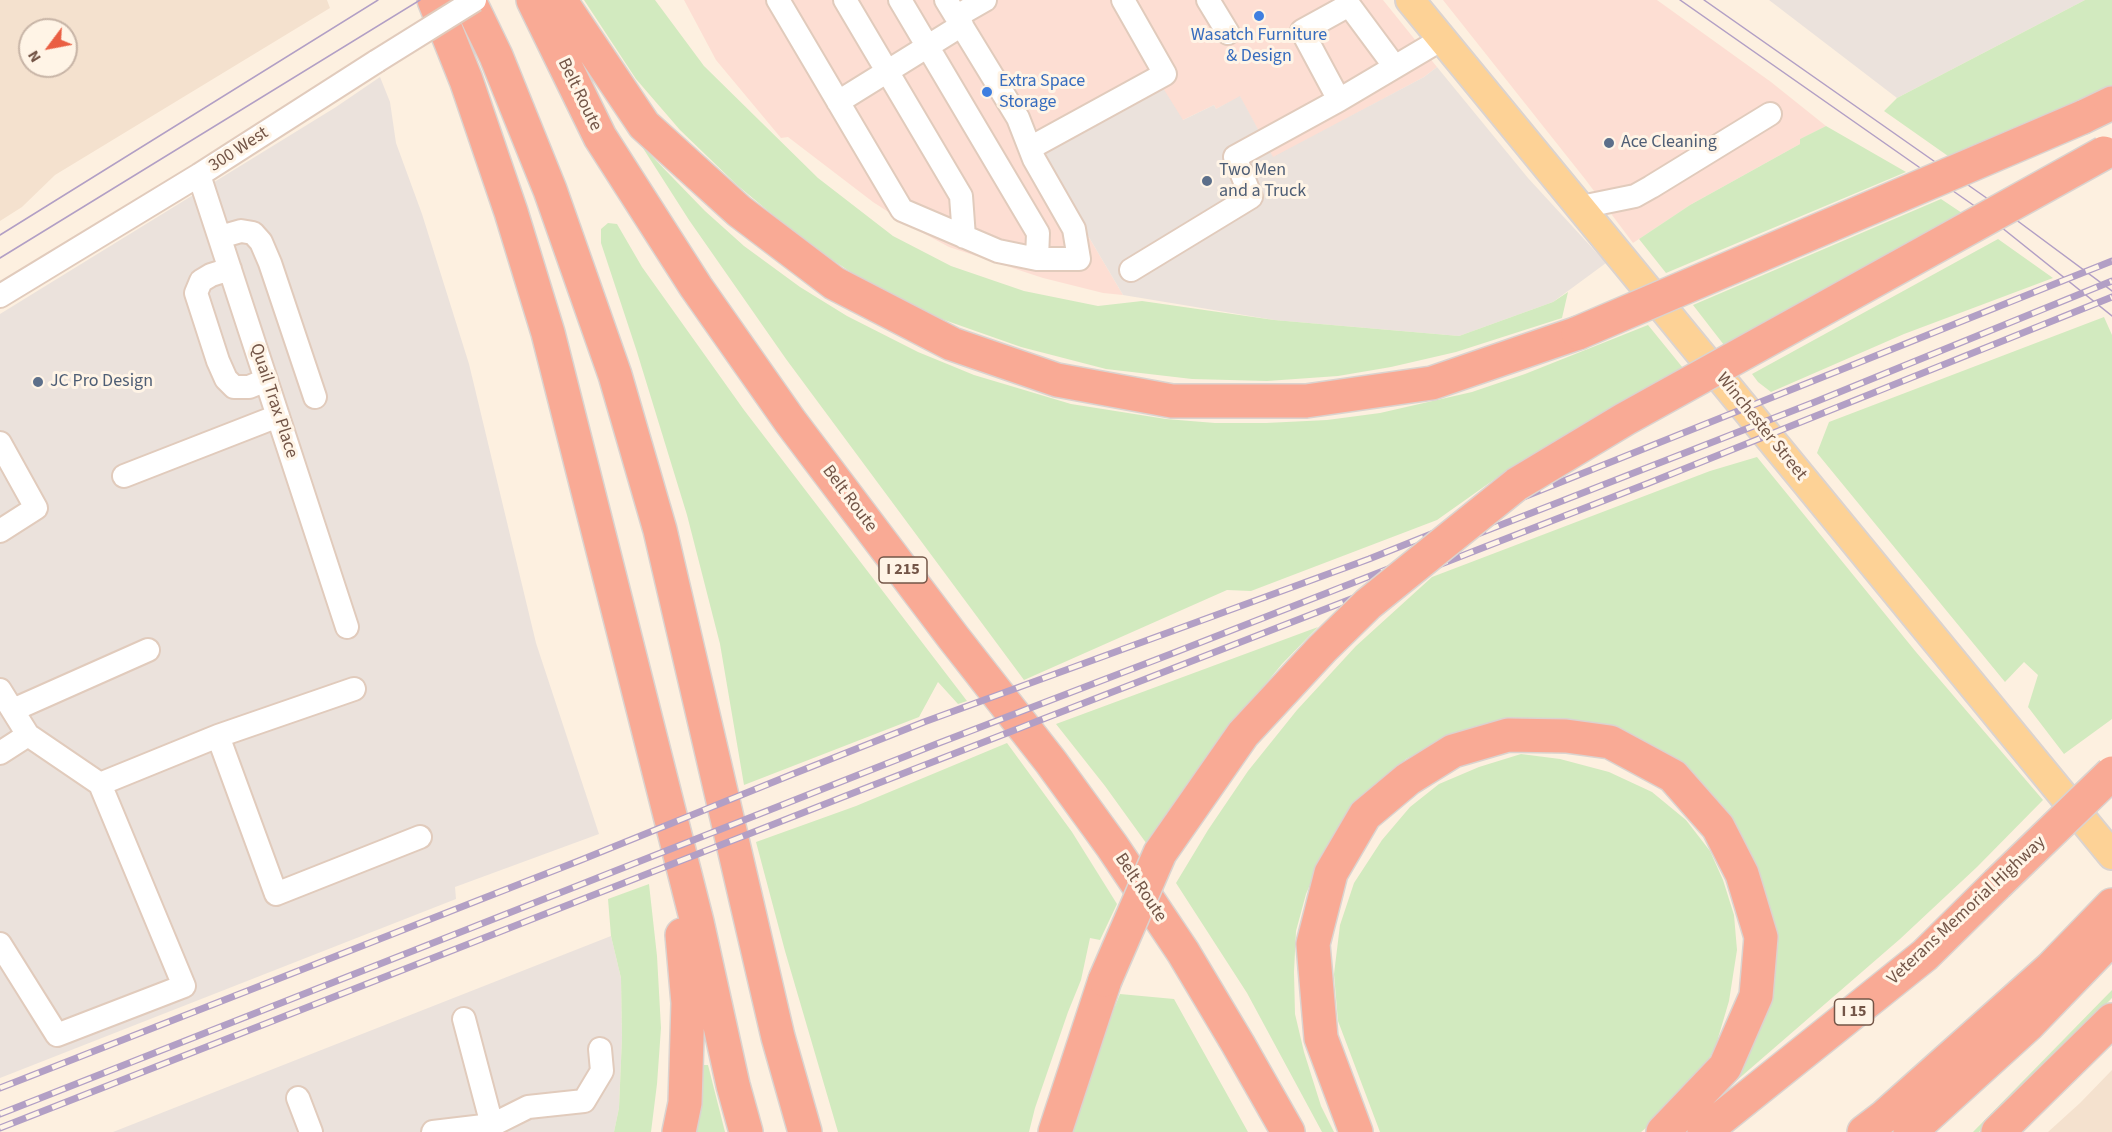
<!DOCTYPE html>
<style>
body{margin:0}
#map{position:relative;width:2112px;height:1132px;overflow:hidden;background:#fdf0e0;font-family:"Source Sans 3",sans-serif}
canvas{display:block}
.north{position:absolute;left:18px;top:18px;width:60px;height:60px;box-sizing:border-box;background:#fff4e6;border:2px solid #c7b4a6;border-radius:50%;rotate:238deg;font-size:16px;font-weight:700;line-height:24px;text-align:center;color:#735547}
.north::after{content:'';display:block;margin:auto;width:21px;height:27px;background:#ea5e42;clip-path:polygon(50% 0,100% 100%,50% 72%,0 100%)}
</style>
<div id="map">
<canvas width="2112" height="1132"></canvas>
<div class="north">N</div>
</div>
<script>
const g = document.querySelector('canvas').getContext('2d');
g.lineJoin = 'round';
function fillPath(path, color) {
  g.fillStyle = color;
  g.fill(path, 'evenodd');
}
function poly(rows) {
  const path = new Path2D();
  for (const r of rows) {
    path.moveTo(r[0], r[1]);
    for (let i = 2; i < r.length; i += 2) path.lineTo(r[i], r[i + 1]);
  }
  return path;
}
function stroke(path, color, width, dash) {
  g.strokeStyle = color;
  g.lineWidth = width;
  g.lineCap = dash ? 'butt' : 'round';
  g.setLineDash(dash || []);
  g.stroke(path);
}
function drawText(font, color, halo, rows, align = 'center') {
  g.font = font + ' "Source Sans 3",sans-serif';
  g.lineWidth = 6;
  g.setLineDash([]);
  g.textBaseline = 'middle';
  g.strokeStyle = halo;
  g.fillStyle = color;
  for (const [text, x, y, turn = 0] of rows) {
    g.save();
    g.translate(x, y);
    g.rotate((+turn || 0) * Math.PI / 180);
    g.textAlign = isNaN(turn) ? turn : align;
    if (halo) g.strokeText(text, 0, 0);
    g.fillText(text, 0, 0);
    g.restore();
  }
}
fillPath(poly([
 [0,0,327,0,330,8,55,175,22,207,0,221],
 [30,30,66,30,66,66,30,66],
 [2112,1070,2112,1132,2048,1132,2080,1103]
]), '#f4e1ce');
fillPath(poly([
 [684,0,1383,0,1437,67,1424,77,1273,158,1240,97,1216,109,1214,105,1183,120,1041,156,1123,295,1103,293,1043,278,949,247,910,226,873,202,788,137,781,138,716,60],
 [1443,0,1657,0,1771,82,1826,126,1800,139,1800,144,1690,205,1633,243,1585,179]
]), '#fdded3');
fillPath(poly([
 [1769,0,2085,0,1897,98],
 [1437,67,1528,178,1606,263,1553,302,1459,336,1274,320,1123,295,1041,156,1163,88,1183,120,1214,105,1216,109,1240,96,1273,157,1424,77],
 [380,77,390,102,396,143,422,214,469,364,536,643,599,834,455,887,456,899,0,1078,0,314,336,107],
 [611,936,621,978,622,1038,619,1108,614,1132,113,1132]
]), '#ebe2dc');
fillPath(poly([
 [584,0,655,0,704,66,818,178,893,236,951,266,1024,291,1098,306,1142,301,1274,320,1459,336,1553,302,1568,292,1562,318,1456,352,1391,367,1338,376,1267,381,1192,379,1106,369,1021,347,933,316,866,282,808,244,737,185,680,130,636,79],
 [2085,0,2112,0,2112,86,1948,156,1884,111,1897,98],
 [1826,126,1906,172,1666,273,1639,239,1690,205,1800,144,1800,139],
 [641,145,705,211,744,246,800,287,847,316,918,352,974,375,1071,404,1166,419,1215,423,1266,423,1327,420,1380,413,1472,392,1525,374,1648,325,1683,368,1563,436,1502,474,1437,520,1251,591,1227,590,1024,680,786,359,689,220],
 [1941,199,1962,213,1724,345,1693,305],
 [608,223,617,224,642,267,744,410,967,701,958,704,938,682,919,717,744,785,720,644,687,515,637,352,601,243,601,229],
 [1998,239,2053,278,1904,334,1771,392,1758,382,1752,374],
 [2104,317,2112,335,2112,719,2064,754,2028,707,2038,675,2024,662,2005,682,1817,453,1829,422],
 [1757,457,1916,652,2043,800,1977,867,1900,939,1728,1088,1765,901,1647,746,1447,738,1406,759,1374,787,1324,852,1306,894,1296,931,1294,972,1295,1014,1304,1052,1321,1106,1334,1132,1322,1132,1247,993,1176,883,1208,830,1248,771,1297,710,1356,646,1432,577,1710,471],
 [1318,627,1282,664,1235,721,1149,847,1105,786,1056,724],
 [1007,743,1072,832,1117,904,1100,940,1090,938,1081,980,1068,1012,1035,1108,1029,1132,838,1132,785,951,756,842,856,806],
 [1521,754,1560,759,1609,772,1652,792,1686,820,1710,851,1723,880,1734,915,1737,950,1729,1001,1716,1045,1699,1078,1664,1113,1641,1132,1380,1132,1338,1021,1334,974,1340,925,1354,883,1382,840,1410,807,1439,784,1479,767],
 [649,884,657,956,661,1028,657,1084,651,1132,614,1132,619,1108,622,1038,621,978,611,936,608,899],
 [2112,990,2112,998,1979,1132,1973,1132],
 [1120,994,1174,999,1248,1132,1071,1132,1097,1051],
 [702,1065,708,1065,725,1132,695,1132]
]), '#d2eabf');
const minor = poly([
 [778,0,902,210,998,251,1037,259,1079,259,1074,229,1034,159,1018,118,946,0],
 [845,0,961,196,964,237],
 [900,0,1038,233,1037,259],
 [1208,0,1228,33],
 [957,16,985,0],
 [1339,100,1302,31,1349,5,1395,67],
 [838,102,962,25],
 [1030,148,1165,74,1123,0],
 [199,175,347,627],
 [1581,207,1635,196,1651,187,1770,114],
 [220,237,241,231,253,233,261,242,270,263,315,397],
 [230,269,211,275,201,281,196,293,218,361,226,379,234,387,249,387,266,380],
 [1131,270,1251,197,1235,157,1339,100,1442,39],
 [0,296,199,175,377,61],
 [0,443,36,508,0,531],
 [124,476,278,416],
 [0,690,28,735,100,784,184,986,57,1035,0,944],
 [13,710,148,650],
 [218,736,354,689],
 [0,753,28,735],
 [100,784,218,736,276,894,420,837],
 [464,1019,492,1125,490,1132],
 [298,1098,311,1132],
 [433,1132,492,1125,528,1107,584,1101,602,1071,600,1049]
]);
const major = poly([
 [1410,0,2112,855]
]);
const highway = poly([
 [434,0,466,80,511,212,548,333,697,922,733,1085,746,1132],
 [469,0,496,56,550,190,615,375,660,530,778,1037,805,1132],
 [533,0,600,137,696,287,790,421,953,637,1051,762,1112,846,1183,952,1238,1044,1288,1132],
 [560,0,644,125,739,211,834,283,952,344,1057,380,1172,401,1306,401,1432,383,1578,333],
 [2083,117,2112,103],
 [679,1132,685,1103,688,1003,682,935],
 [1055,1132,1105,980],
 [1356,1132,1321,1038,1313,944,1331,873,1365,815,1408,779,1453,751,1508,735,1566,736,1610,742,1673,776,1718,827,1742,874,1761,937,1756,996,1725,1067,1663,1132],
 [1704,1132,1925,955,1997,884],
 [1864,1132,1885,1116,2051,968,2112,905],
 [1910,1132,2028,1025,2112,938],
 [1998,1132,2112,1020]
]);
stroke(minor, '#e1cbbc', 26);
stroke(major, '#dbd3cf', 32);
stroke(highway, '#dbd3cf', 36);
stroke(minor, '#fff', 22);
stroke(major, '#fdd296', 28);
stroke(highway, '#f9aa95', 33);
stroke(poly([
 [1680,0,1976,207,2112,316],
 [1704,0,1988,199,2112,291],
 [0,235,378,0],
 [0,258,420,0]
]), '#b29fc5', 1.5);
const rail = poly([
 [0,1088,581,860,793,774,924,722,1369,559,2112,261],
 [0,1114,939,743,1176,652,1815,402,2112,281],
 [0,1128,871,786,1649,483,2112,297]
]);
stroke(rail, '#b29fc5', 7);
stroke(rail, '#fff4e6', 4.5, [14]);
const minorBridge = poly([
 [377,61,475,0]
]);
const highwayBridge = poly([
 [1578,333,2083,117],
 [1997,884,2112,773],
 [1105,980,1160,853,1243,734,1322,649,1368,604,1517,484,1625,419,2104,153]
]);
stroke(minorBridge, '#e1cbbc', 26, []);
stroke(highwayBridge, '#dbd3cf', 36, []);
stroke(minorBridge, '#fff', 22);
stroke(highwayBridge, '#f9aa95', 33);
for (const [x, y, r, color] of [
 [1259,16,6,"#3f7fe0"],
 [987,92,6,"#3f7fe0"],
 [1609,143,6,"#5c6f8a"],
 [1207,181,6,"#5c6f8a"],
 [38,382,6,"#5c6f8a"]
]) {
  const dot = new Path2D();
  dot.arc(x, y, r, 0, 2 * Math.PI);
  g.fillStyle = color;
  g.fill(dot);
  stroke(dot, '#fff4e6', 2);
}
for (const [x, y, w] of [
 [903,570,48],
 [1854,1012,39]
]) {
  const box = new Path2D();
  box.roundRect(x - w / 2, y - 13, w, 26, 4.5);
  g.fillStyle = '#fff4e6';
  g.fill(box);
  stroke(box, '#735547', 1.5);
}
drawText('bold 16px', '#735547', null, [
 ["I 215",903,570],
 ["I 15",1854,1012]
]);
drawText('18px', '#366cbe', '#fff4e6', [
 ["Wasatch Furniture",1259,36],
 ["& Design",1259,57],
 ["Extra Space",999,82,"left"],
 ["Storage",999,103,"left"]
]);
drawText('18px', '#735547', '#fff4e6', [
 ["Belt Route",579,95,64],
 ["300 West",239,150,-33],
 ["Quail Trax Place",273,401,72],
 ["Winchester Street",1761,427,51],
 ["Belt Route",849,499,53],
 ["Belt Route",1140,888,56],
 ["Veterans Memorial Highway",1967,911,-43]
]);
drawText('18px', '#4e5e75', '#fff4e6', [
 ["Ace Cleaning",1621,143],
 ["Two Men",1219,171],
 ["and a Truck",1219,192],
 ["JC Pro Design",50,382]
], 'left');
</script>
